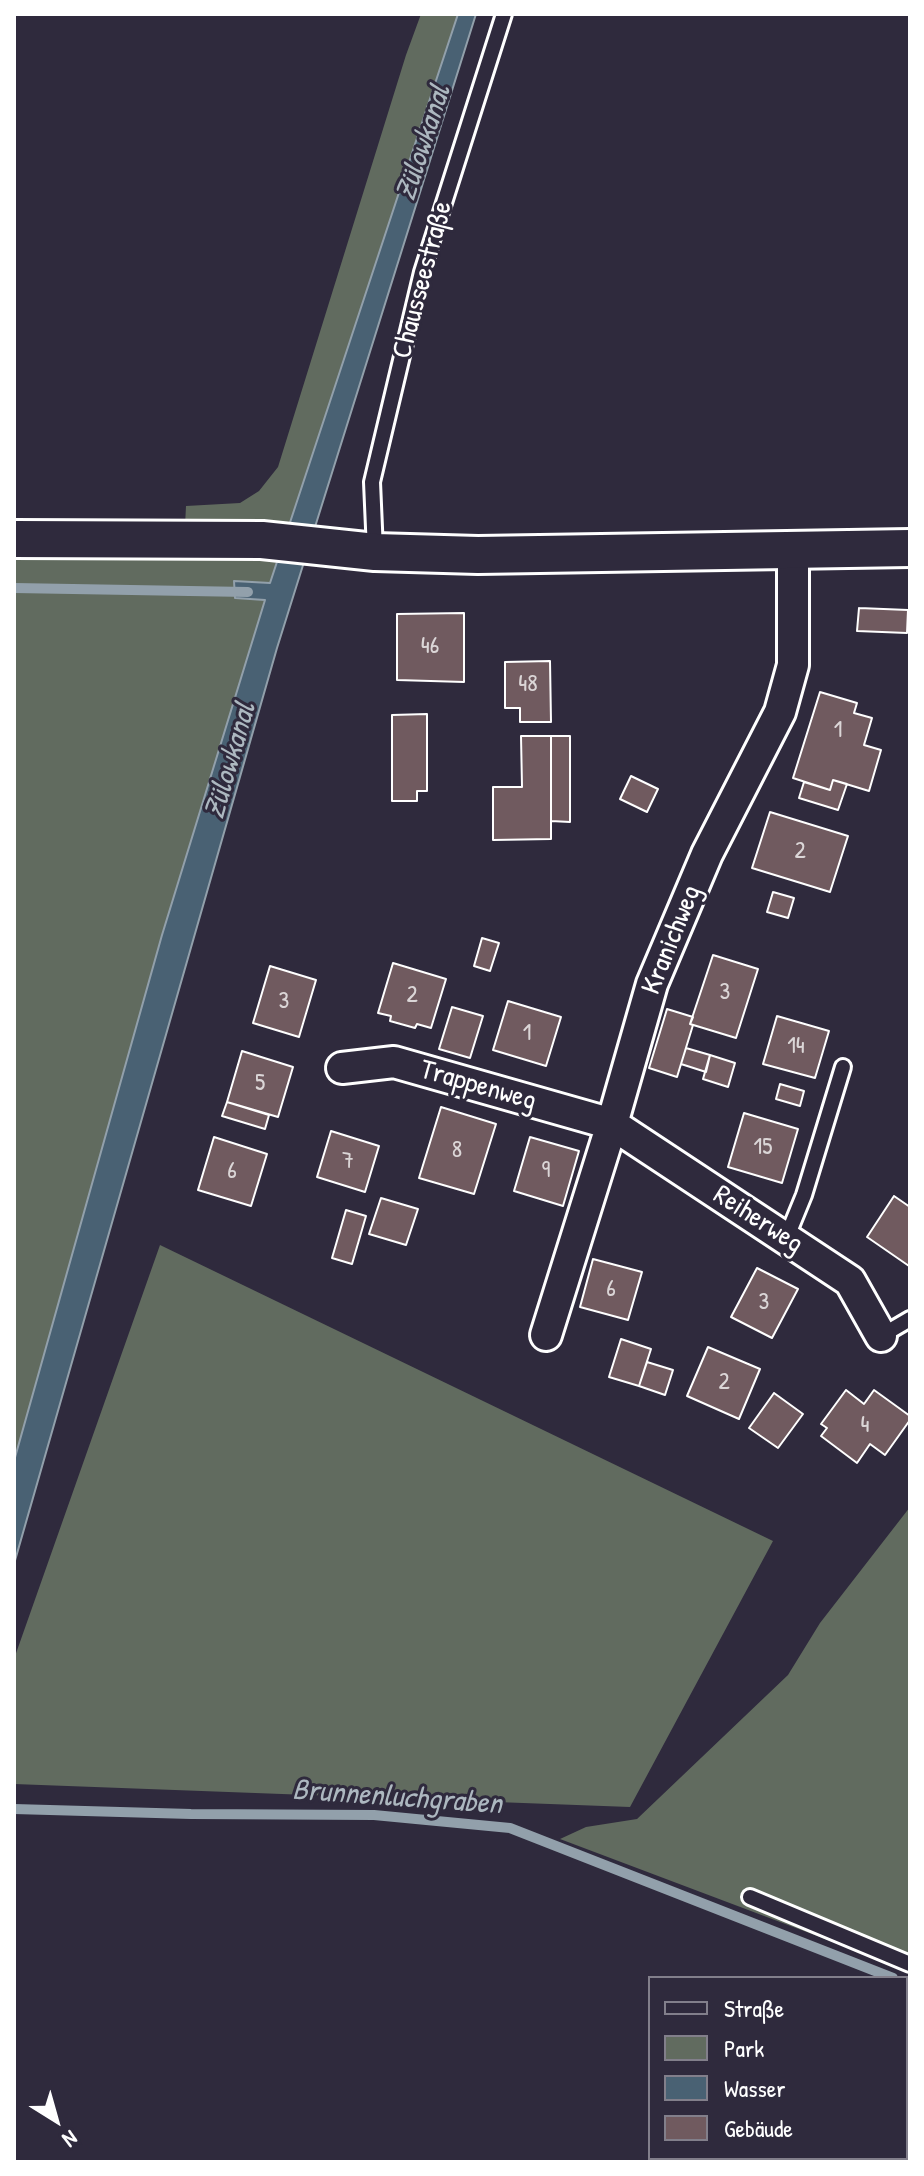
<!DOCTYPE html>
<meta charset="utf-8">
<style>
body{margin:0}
#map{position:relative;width:924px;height:2176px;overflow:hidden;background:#2f2a3d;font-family:"Patrick Hand",sans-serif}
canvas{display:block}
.frame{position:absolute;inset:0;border:16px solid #fff;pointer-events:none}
.legend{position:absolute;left:648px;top:1976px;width:260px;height:184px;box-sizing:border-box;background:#2f2a3d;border:2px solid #827f8b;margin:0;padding:10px 14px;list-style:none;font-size:24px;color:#fff}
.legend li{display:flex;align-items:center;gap:16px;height:40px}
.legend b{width:40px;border:2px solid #827f8b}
.north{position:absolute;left:16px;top:2080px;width:80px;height:80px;-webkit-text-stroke:6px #2f2a3d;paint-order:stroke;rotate:143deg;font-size:22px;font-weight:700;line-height:32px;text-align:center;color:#fff}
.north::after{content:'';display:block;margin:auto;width:28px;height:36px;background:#fff;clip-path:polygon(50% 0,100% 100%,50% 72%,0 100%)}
</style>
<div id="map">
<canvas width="924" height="2176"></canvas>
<div class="frame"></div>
<ul class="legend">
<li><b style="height:10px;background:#2f2a3d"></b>Straße</li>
<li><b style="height:22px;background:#616b5f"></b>Park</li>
<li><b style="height:22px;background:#496173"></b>Wasser</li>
<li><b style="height:22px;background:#705a5f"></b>Gebäude</li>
</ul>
<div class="north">N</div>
</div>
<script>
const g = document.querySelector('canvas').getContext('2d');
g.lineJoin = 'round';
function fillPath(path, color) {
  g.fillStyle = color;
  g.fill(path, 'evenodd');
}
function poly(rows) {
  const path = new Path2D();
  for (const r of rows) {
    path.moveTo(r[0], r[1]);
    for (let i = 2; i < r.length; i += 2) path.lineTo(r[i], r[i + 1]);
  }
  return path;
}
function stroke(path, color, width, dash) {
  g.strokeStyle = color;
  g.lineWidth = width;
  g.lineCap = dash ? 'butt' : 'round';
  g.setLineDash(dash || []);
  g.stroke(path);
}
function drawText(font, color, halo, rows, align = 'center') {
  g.font = font + ' "Patrick Hand",sans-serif';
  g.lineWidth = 6;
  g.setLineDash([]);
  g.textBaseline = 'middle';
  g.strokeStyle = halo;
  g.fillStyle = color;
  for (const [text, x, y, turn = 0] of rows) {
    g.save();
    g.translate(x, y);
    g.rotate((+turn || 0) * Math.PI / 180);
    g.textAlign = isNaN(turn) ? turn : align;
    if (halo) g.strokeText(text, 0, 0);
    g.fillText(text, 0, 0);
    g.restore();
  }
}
fillPath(poly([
 [421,14,458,14,290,525,185,526,186,506,240,503,259,491,278,467,406,55],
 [14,556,279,557,270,583,234,581,266,600,162,935,14,1461],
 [160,1245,773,1541,630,1807,14,1784,14,1659],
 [910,1507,910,1971,560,1839,586,1827,637,1819,788,1675,820,1623]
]), '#616b5f');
const water = poly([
 [458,14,476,14,277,648,14,1564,14,1461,162,935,265,600,235,598,234,581,270,583,458,14]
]);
fillPath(water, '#496173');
stroke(water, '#92a0ab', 2);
stroke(poly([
 [14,588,248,592],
 [14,1809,191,1814,374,1815,510,1828,893,1978],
 [906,1983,910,1984]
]), '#92a0ab', 10);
const building = poly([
 [859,608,908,610,907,633,857,631,859,608],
 [464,613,464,682,397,680,397,614,464,613],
 [550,661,551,722,520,722,520,708,505,708,505,662,550,661],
 [820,692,857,703,854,713,872,718,864,745,881,750,869,791,833,780,830,790,793,778,820,692],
 [427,714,427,791,417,791,417,801,392,801,392,715,427,714],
 [521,736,551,736,551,839,493,840,493,787,522,787,521,736],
 [551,736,570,736,570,822,551,821,551,736],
 [631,776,658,789,647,812,620,799,631,776],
 [833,780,847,784,838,810,799,798,804,782,830,790,833,780],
 [770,812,848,836,830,892,752,868,770,812],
 [773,892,794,898,788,918,767,912,773,892],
 [482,938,499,943,490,971,474,966,482,938],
 [713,955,758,969,736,1038,690,1024,713,955],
 [393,963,446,979,431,1028,417,1024,415,1028,390,1021,391,1016,378,1013,393,963],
 [270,966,316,980,299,1037,253,1023,270,966],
 [508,1001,561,1017,546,1066,493,1050,508,1001],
 [452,1007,483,1016,470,1058,439,1049,452,1007],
 [667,1009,693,1017,690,1024,693,1025,677,1077,649,1068,667,1009],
 [777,1016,829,1031,815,1078,763,1064,777,1016],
 [686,1048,710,1055,706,1072,681,1064,686,1048],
 [242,1051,293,1067,278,1117,227,1102,242,1051],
 [710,1055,735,1063,728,1087,703,1079,710,1055],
 [780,1084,804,1091,800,1106,776,1099,780,1084],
 [227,1102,269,1115,265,1129,222,1116,227,1102],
 [441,1107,496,1124,474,1194,419,1178,441,1107],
 [744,1113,798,1129,782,1183,728,1167,744,1113],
 [331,1131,379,1146,365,1192,317,1177,331,1131],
 [214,1137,267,1154,251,1206,198,1190,214,1137],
 [530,1137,579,1151,563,1206,514,1191,530,1137],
 [894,1196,910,1207,909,1266,867,1237,894,1196],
 [381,1198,418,1209,406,1245,369,1234,381,1198],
 [346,1210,366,1216,352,1264,332,1258,346,1210],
 [593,1259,642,1272,628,1320,580,1307,593,1259],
 [757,1268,798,1289,772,1338,731,1317,757,1268],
 [621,1339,651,1349,639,1386,609,1377,621,1339],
 [708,1347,760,1369,739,1419,687,1396,708,1347],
 [647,1362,673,1370,665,1395,639,1386,647,1362],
 [846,1390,864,1404,874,1390,910,1416,910,1420,885,1455,870,1444,857,1463,821,1436,827,1428,821,1424,846,1390],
 [774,1393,803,1414,778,1448,749,1428,774,1393]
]);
fillPath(building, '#705a5f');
stroke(building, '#fff', 2);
const service = poly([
 [375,551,372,482,422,272,504,14],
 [786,1239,804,1195,843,1067],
 [881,1336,910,1319],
 [750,1897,910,1964]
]);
const minor = poly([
 [342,1068,394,1062,612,1124,850,1281,881,1336],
 [546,1335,612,1124,652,984,707,854,780,712,793,665,793,551]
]);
const tertiary = poly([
 [14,539,262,540,375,552,478,555,910,548]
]);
stroke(service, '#fff', 20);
stroke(minor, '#fff', 36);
stroke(tertiary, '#fff', 42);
stroke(service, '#2f2a3d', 14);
stroke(minor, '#2f2a3d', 30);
stroke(tertiary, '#2f2a3d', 36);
drawText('24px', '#dbd6d7', null, [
 ["46",430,647],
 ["48",528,685],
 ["1",838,731],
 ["2",800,852],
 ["3",725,993],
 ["2",412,996],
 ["3",284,1002],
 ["1",527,1034],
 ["14",796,1047],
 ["5",260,1084],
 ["15",763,1148],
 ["8",457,1151],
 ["7",348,1162],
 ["9",546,1171],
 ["6",232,1172],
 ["6",611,1290],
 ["3",764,1303],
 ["2",724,1383],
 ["4",865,1426]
]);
drawText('28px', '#fff', '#2f2a3d', [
 ["Chausseestraße",423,280,-75],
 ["Kranichweg",672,940,-68],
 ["Trappenweg",478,1086,16],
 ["Reiherweg",758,1220,33]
]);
drawText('italic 30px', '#adb8c0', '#2f2a3d', [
 ["Zülowkanal",424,143,-72],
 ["Zülowkanal",231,761,-74],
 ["Brunnenluchgraben",397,1798,4]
]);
</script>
